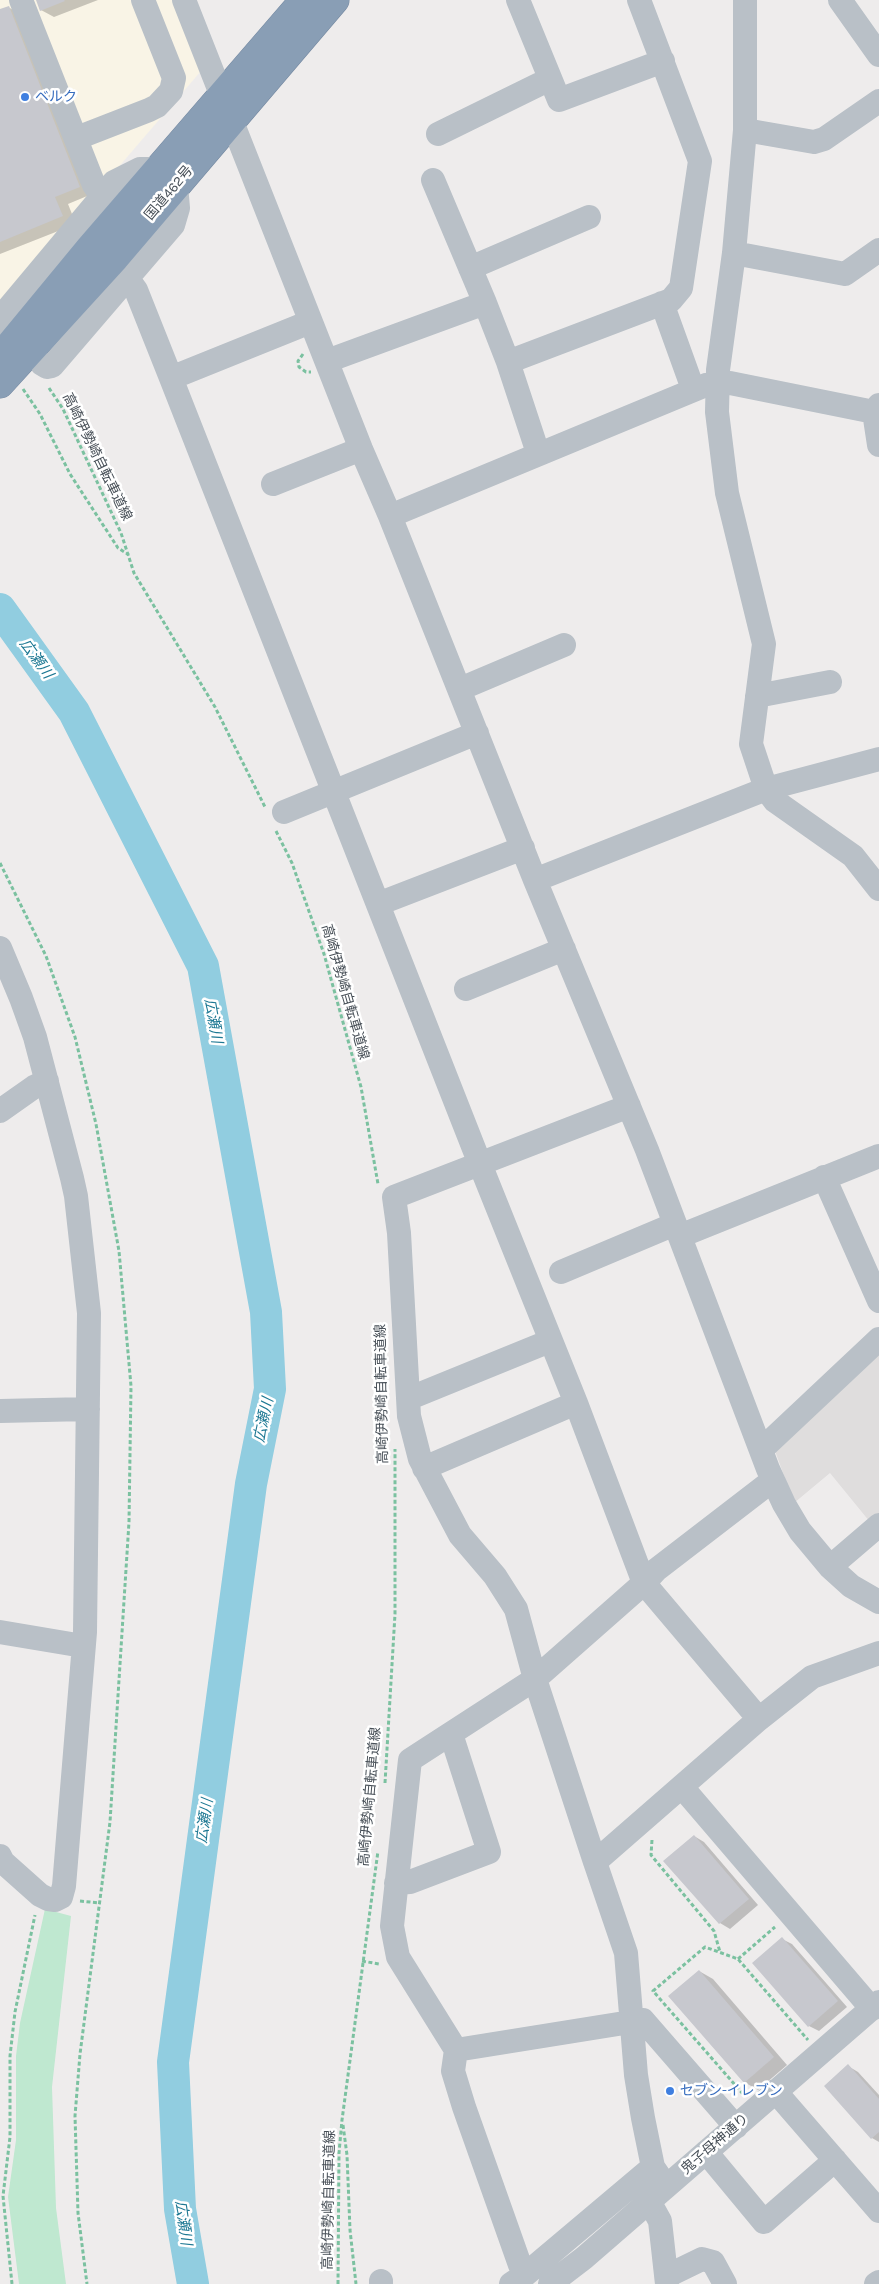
<!DOCTYPE html>
<meta charset="utf-8">
<style>
body{margin:0}
canvas{display:block;background:#eeecec}
</style>
<canvas width="879" height="2284"></canvas>
<script>
const g = document.querySelector('canvas').getContext('2d');
g.lineJoin = 'round';
function fillPath(path, color) {
  g.fillStyle = color;
  g.fill(path, 'evenodd');
}
function poly(rows) {
  const path = new Path2D();
  for (const r of rows) {
    path.moveTo(r[0], r[1]);
    for (let i = 2; i < r.length; i += 2) path.lineTo(r[i], r[i + 1]);
  }
  return path;
}
function stroke(path, color, width, dash) {
  g.strokeStyle = color;
  g.lineWidth = width;
  g.lineCap = dash ? 'butt' : 'round';
  g.setLineDash(dash || []);
  g.stroke(path);
}
function drawText(font, color, halo, rows, align = 'center') {
  g.font = font + ' Karla,"Noto Sans JP",sans-serif';
  g.lineWidth = 5;
  g.setLineDash([]);
  g.textBaseline = 'middle';
  g.strokeStyle = halo;
  g.fillStyle = color;
  for (const [text, x, y, turn = 0] of rows) {
    g.save();
    g.translate(x, y);
    g.rotate((+turn || 0) * Math.PI / 180);
    g.textAlign = isNaN(turn) ? turn : align;
    if (halo) g.strokeText(text, 0, 0);
    g.fillText(text, 0, 0);
    g.restore();
  }
}
fillPath(poly([
 [0,0,173,0,201,71,0,305]
]), '#f9f4e6');
fillPath(poly([
 [879,1355,879,1514,870,1522,830,1473,794,1503,774,1448]
]), '#dfdddd');
fillPath(poly([
 [45,1909,71,1916,52,2087,56,2208,66,2284,19,2284,8,2197,16,2140,16,2056,20,2023]
]), '#bfe8d0');
fillPath(poly([
 [37,0,98,0,54,17,41,10],
 [8,7,22,15,92,194,68,204,76,224,0,254,0,11],
 [694,1836,704,1842,758,1905,730,1929,720,1923],
 [782,1939,792,1944,847,2007,819,2031,809,2026],
 [699,1971,713,1979,787,2065,758,2090,744,2082],
 [848,2066,858,2072,879,2095,879,2142,872,2138]
]), '#0003');
stroke(poly([
 [0,609,74,712,203,966,266,1312,270,1389,251,1484,173,2062,180,2209,193,2284]
]), '#91cde0', 32);
fillPath(poly([
 [36,0,64,0,65,1,40,11],
 [9,6,80,187,55,197,63,216,0,242,0,9],
 [694,1835,749,1899,719,1924,663,1861],
 [782,1937,838,2001,808,2027,752,1963],
 [699,1970,774,2057,744,2083,668,1996],
 [848,2064,879,2099,879,2132,871,2139,824,2086]
]), '#c7c8ce');
const highway = poly([
 [4,352,89,249,304,0],
 [0,384,115,258,335,0]
]);
stroke(highway, '#7589a1', 29);
stroke(poly([
 [303,354,298,361,299,367,306,372,311,372],
 [49,388,63,409,121,533,134,573,215,707,265,807],
 [23,389,40,414,70,474,118,548,129,555],
 [276,831,292,863,324,954,361,1087,378,1184],
 [0,863,46,956,75,1037,96,1124,119,1251,131,1386,129,1522,110,1822,80,2054,75,2116,78,2213,87,2284],
 [385,1783,395,1614,395,1449],
 [652,1840,651,1855,714,1931,720,1952],
 [80,1901,100,1903],
 [738,1959,775,1927],
 [362,1961,379,1964],
 [743,2094,653,1991,705,1947,738,1959,808,2040],
 [343,2125,347,2155,350,2230,356,2284],
 [12,2284,3,2196,10,2137,10,2056,15,2012,35,1915],
 [338,2284,339,2153,342,2120,378,1851]
]), '#7bc1a0', 3, [4, 2.5]);
stroke(poly([
 [21,0,94,185,102,196],
 [184,0,361,449,390,516,535,880,647,1150,768,1469,784,1504,800,1531,830,1567,851,1586,879,1602],
 [518,0,559,100,663,61],
 [745,0,745,130,734,253,718,370,717,412,727,493,764,644,751,744,766,789,775,801,853,856,879,889],
 [840,0,879,55],
 [745,130,814,142,824,139,879,101],
 [438,134,550,79],
 [77,138,149,110,157,106,171,91,174,78,143,0],
 [433,180,485,303],
 [734,253,845,274,879,250],
 [470,268,589,217],
 [128,279,136,290,171,378,480,1164,576,1403,644,1583,759,1719],
 [662,303,693,389],
 [3,324,1,317,114,182,140,169,156,169],
 [327,361,485,303,508,362,671,300,681,288,700,161,639,0],
 [508,362,538,453],
 [42,364,47,367,52,366,173,225,178,208,176,185],
 [171,378,310,322],
 [879,405,874,412,879,445],
 [273,484,361,449],
 [390,516,706,385,730,383,874,412],
 [460,689,564,645],
 [757,696,830,682],
 [284,812,477,733],
 [535,880,766,789,879,759],
 [378,904,523,848],
 [0,948,21,998,35,1037,72,1178,76,1196,89,1313,85,1632,64,1886,61,1897,55,1900,48,1899,40,1895,3,1862,0,1856],
 [466,989,564,949],
 [629,1106,394,1197,399,1233,409,1416,420,1459,460,1535,495,1576,516,1609,535,1679,644,1583,656,1570,773,1480],
 [0,1111,34,1087,47,1081],
 [824,1177,879,1301],
 [680,1236,879,1156],
 [561,1272,675,1224],
 [410,1398,550,1341],
 [0,1411,88,1409],
 [761,1450,879,1339],
 [424,1468,576,1403],
 [830,1567,879,1525],
 [0,1632,83,1646],
 [682,1787,872,2009],
 [595,1862,535,1679,410,1760,392,1926,398,1957,456,2050,643,2020,736,2127],
 [396,1883,410,1882,489,1852,451,1734],
 [456,2050,453,2071,464,2107,520,2265,526,2274],
 [775,2091,879,2211],
 [706,2152,764,2222,835,2160],
 [666,2186,653,2167,643,2118,636,2075,626,1953,595,1862,759,1719,812,1677,879,1653],
 [649,2201,660,2221,667,2284],
 [667,2276,702,2259,713,2262,725,2284],
 [381,2281,381,2284],
 [511,2284,526,2274,653,2167],
 [550,2284,584,2258,879,2002],
 [876,2284,879,2282]
]), '#b9c0c7', 24);
stroke(highway, '#899eb5', 28);
for (const [x, y, r, color] of [
 [25,97,5,"#3f7fe0"],
 [670,2091,5,"#3f7fe0"]
]) {
  const dot = new Path2D();
  dot.arc(x, y, r, 0, 2 * Math.PI);
  g.fillStyle = color;
  g.fill(dot);
  stroke(dot, '#fff', 2);
}
drawText('14px', '#366cbe', '#fff', [
 ["ベルク",35,97],
 ["セブン-イレブン",680,2091]
], 'left');
drawText('14px', '#474f57', '#fff', [
 ["国道462号",169,193,-50],
 ["高崎伊勢崎自転車道線",97,457,64],
 ["高崎伊勢崎自転車道線",345,992,74],
 ["高崎伊勢崎自転車道線",382,1394,-91],
 ["高崎伊勢崎自転車道線",370,1797,-85],
 ["鬼子母神通り",715,2144,-41],
 ["高崎伊勢崎自転車道線",329,2200,-89]
]);
drawText('italic 15px', '#1d7893', '#fff', [
 ["広瀬川",36,659,54],
 ["広瀬川",213,1021,80],
 ["広瀬川",264,1420,-78],
 ["広瀬川",205,1821,-82],
 ["広瀬川",183,2223,82]
]);
</script>
